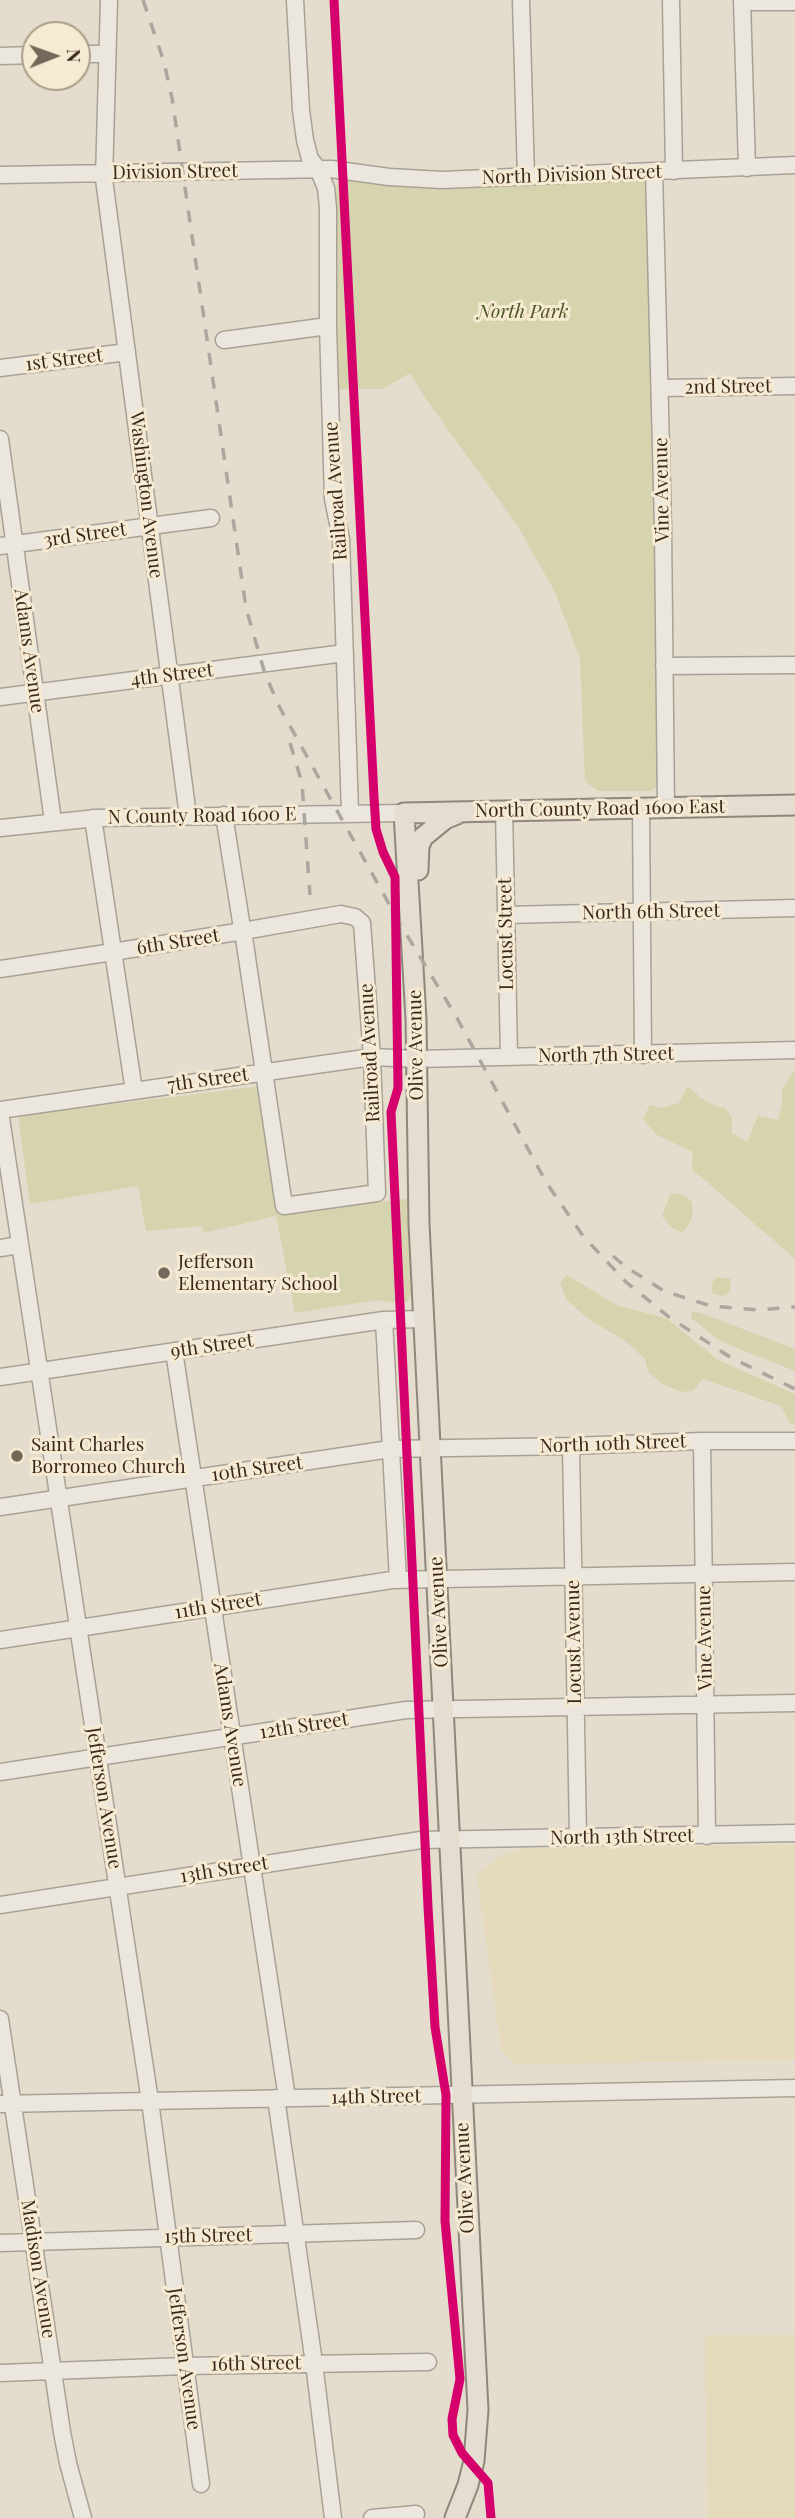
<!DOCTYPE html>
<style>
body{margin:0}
#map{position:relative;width:795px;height:2518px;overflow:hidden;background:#e4dccc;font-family:"Playfair Display",serif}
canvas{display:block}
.north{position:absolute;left:21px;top:21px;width:70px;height:70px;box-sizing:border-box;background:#f6ead2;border:2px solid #aa9d8a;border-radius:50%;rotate:89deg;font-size:19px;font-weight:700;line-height:28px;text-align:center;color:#39291d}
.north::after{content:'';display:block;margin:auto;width:24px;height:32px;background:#75685a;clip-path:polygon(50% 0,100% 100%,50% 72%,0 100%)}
</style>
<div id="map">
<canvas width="795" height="2518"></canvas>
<div class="north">N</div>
</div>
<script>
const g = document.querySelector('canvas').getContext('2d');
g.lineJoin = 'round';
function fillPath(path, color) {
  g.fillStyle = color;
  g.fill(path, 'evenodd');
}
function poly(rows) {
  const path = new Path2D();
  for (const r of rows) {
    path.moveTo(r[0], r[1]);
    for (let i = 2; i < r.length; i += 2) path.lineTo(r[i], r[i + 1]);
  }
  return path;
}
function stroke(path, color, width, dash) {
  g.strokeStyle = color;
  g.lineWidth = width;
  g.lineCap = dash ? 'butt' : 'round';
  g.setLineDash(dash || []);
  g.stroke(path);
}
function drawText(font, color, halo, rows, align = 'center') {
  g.font = font + ' "Playfair Display",serif';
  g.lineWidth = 6;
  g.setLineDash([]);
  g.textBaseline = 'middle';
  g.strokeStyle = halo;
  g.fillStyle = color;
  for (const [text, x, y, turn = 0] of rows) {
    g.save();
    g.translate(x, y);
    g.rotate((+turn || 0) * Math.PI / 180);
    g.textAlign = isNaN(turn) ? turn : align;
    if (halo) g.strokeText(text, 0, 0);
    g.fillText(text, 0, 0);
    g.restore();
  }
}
fillPath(poly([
 [795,1845,795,2060,515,2064,501,2050,477,1875,498,1858,524,1848],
 [705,2335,795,2335,795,2518,707,2518]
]), '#e5dbbc');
fillPath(poly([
 [349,177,421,187,647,180,649,182,658,759,657,786,651,791,598,791,585,781,580,659,555,592,517,525,426,399,410,373,383,389,334,389,333,216,337,184,341,179],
 [794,1070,795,1071,795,1259,692,1169,693,1152,657,1135,643,1119,650,1105,662,1108,679,1103,688,1086,701,1098,717,1107,725,1108,732,1117,732,1133,747,1142,758,1116,778,1120,782,1104,782,1090],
 [261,1086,279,1210,408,1199,412,1294,407,1302,391,1302,377,1300,295,1313,276,1216,203,1233,202,1226,146,1231,138,1186,30,1204,18,1116],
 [671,1193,684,1195,692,1202,693,1214,689,1225,682,1233,670,1226,662,1216],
 [567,1275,618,1306,666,1318,718,1360,795,1394,795,1424,790,1424,781,1406,703,1379,693,1391,683,1392,664,1385,648,1372,645,1359,624,1340,588,1319,566,1299,560,1283],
 [718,1277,731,1279,730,1292,723,1296,714,1294,711,1289,713,1281],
 [692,1312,701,1313,795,1349,795,1371,722,1342,691,1318]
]), '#d6d4ae');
const minor = poly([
 [109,0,104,179,188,816],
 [295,0,301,110,305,140,310,159,318,169,326,188,328,208,328,326,333,499,341,539,350,813],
 [521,0,526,177],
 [671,0,674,171],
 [742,0,747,168],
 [742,2,795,2],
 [77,54,107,54],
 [0,56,35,55],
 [654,172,663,528,666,808],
 [0,175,331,169,389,177,442,180,795,165],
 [224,340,328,326],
 [0,368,127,352],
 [661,388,795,386],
 [0,439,53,821],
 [0,546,211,518],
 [664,666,795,665],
 [0,697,345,653],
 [641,808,643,1055],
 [504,810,509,1057],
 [93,818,134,1091],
 [0,828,97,818,404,813],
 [506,915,795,908],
 [0,969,113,952,243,931,341,914,355,917,362,923,372,1057,377,1193,284,1206,243,931,242,928,224,815],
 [0,1110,372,1057,417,1059,795,1050],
 [0,1112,150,2101,201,2484],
 [0,1248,20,1245],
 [384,1320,398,1580],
 [174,1351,287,2098],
 [0,1377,384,1320,424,1319],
 [702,1441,707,1836],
 [571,1446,578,1837],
 [0,1507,390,1449,571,1446,702,1441,795,1441],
 [0,1640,392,1580,795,1572],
 [0,1772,406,1710,795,1703],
 [0,1905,421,1840,795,1833],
 [0,2019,62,2432,68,2463,83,2518],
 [276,2098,314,2363,333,2518],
 [0,2104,795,2088],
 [0,2243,416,2230],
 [0,2373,184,2366,428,2362],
 [372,2518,416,2514]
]);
const major = poly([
 [418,870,419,846,423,837,445,819,457,814],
 [455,2518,468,2485,474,2461,478,2410,419,1224,416,1019,404,813,795,805]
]);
stroke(minor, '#a9a195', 19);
stroke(major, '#8f877c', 23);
stroke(minor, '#ece7de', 16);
stroke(major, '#e5ddcf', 19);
stroke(poly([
 [143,0,164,62,172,98,246,608,265,674,280,708,399,922,457,1018,546,1182,583,1236,626,1282,669,1317,730,1357,795,1389],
 [290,743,302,783,310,895],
 [613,1256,626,1267,664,1291,711,1306,758,1310,795,1307]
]), '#aca69e', 3.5, [12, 12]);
stroke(poly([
 [334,0,374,797,376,829,383,852,395,877,398,1088,391,1112,428,1907,435,2027,446,2095,445,2221,460,2379,452,2419,453,2435,462,2453,488,2483,491,2518]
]), '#d6006c', 9);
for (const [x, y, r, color] of [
 [164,1273,7,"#75685a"],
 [17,1456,7,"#75685a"]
]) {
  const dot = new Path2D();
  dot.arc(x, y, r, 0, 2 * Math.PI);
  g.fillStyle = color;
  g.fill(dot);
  stroke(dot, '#f6ead2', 2.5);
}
drawText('19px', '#39291d', '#f6ead2', [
 ["Division Street",175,172,-1],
 ["North Division Street",572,175,-2],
 ["1st Street",64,360,-7],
 ["2nd Street",728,387,-1],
 ["Vine Avenue",662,490,-91],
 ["Railroad Avenue",336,491,-94],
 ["Washington Avenue",146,495,83],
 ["3rd Street",85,535,-8],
 ["Adams Avenue",29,651,82],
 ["4th Street",172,675,-7],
 ["North County Road 1600 East",600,809,-1],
 ["N County Road 1600 E",202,816,-1],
 ["North 6th Street",651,912,-1],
 ["Locust Street",506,934,-91],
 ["6th Street",178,942,-9],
 ["Olive Avenue",416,1045,-91],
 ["Railroad Avenue",370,1053,-93],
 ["North 7th Street",606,1055,-1],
 ["7th Street",208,1080,-8],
 ["9th Street",212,1346,-8],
 ["North 10th Street",613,1444,-2],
 ["10th Street",257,1469,-8],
 ["11th Street",218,1606,-9],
 ["Olive Avenue",439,1612,-93],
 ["Vine Avenue",705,1638,-91],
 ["Locust Avenue",574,1642,-91],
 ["Adams Avenue",230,1725,81],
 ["12th Street",304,1726,-9],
 ["Jefferson Avenue",104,1798,81],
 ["North 13th Street",622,1837,-1],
 ["13th Street",224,1870,-9],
 ["14th Street",376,2097,-1],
 ["Olive Avenue",465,2178,-93],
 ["15th Street",208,2236,-1],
 ["Madison Avenue",38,2269,81],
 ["Jefferson Avenue",184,2359,82],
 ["16th Street",256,2364,-1]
]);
drawText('italic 19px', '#4b5623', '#f6ead2', [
 ["North Park",523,312]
]);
drawText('19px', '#39291d', '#f6ead2', [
 ["Jefferson",178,1262],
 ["Elementary School",178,1284],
 ["Saint Charles",31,1445],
 ["Borromeo Church",31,1467]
], 'left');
</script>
